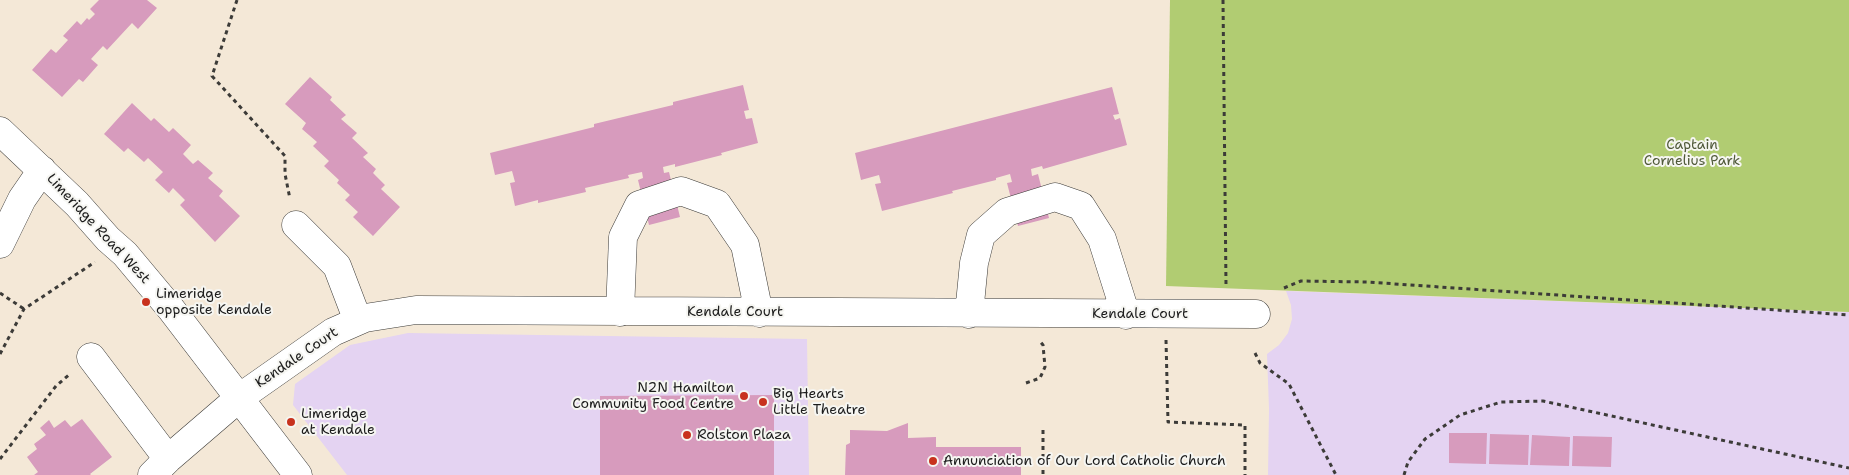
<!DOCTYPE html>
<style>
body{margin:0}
canvas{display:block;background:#f4e8d7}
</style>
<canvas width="1849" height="475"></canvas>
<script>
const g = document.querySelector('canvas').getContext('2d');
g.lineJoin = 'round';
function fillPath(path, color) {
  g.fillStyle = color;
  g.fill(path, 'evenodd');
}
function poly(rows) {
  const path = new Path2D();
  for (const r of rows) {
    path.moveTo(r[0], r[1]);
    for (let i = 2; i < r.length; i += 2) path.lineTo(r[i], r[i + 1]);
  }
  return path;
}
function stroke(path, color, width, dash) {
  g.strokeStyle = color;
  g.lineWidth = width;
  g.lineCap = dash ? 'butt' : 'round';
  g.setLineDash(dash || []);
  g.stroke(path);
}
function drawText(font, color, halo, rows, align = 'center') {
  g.font = font + ' "Shantell Sans",sans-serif';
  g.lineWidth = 4;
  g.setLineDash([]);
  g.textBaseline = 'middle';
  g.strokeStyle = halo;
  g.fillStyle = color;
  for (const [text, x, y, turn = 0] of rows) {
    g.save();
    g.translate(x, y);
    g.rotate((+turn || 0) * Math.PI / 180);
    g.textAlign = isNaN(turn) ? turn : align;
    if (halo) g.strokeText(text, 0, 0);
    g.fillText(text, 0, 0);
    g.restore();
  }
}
fillPath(poly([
 [1286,291,1849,312,1849,475,1268,475,1269,409,1267,354,1279,345,1288,333,1292,319,1291,305],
 [408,333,807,339,809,475,347,475,293,405,295,384,350,345]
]), '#e4d3f2');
fillPath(poly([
 [1170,0,1849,0,1849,312,1166,286]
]), '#b1cc72');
fillPath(poly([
 [99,0,147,0,157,8,138,29,132,23,107,50,103,46,91,59,98,65,83,82,79,79,62,97,32,70,51,49,56,53,68,40,63,36,77,21,81,25,87,18,89,20,95,14,90,9],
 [310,77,332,97,330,100,346,115,341,119,357,133,352,138,368,153,363,157,376,169,373,173,385,185,381,189,400,207,373,236,353,217,358,212,345,200,350,195,337,183,339,180,324,166,329,161,313,146,317,142,302,129,306,123,285,104],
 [743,85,749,110,744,111,746,119,752,118,758,143,721,153,722,155,675,167,675,164,663,167,664,173,669,172,680,217,649,225,638,180,643,178,642,172,628,175,629,178,585,188,586,192,538,203,538,200,515,206,510,183,515,182,512,171,495,175,490,153,594,127,594,124,673,105,673,102],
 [1112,87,1119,114,1113,115,1115,120,1120,118,1127,145,1043,169,1042,166,1031,169,1032,176,1038,174,1049,218,1018,226,1007,183,1012,182,1010,174,996,178,996,180,952,191,953,193,882,211,875,184,881,183,879,175,861,180,855,153],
 [132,103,151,121,154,118,169,132,173,128,191,145,183,154,193,164,198,160,213,173,208,178,223,191,219,196,240,216,215,242,180,205,185,200,173,188,169,193,155,180,163,172,148,158,144,162,128,148,124,152,104,134],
 [774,395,774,475,600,475,600,396],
 [82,419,112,457,90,474,91,475,34,475,38,472,27,457,37,449,34,444,46,435,40,428,49,420,54,428,65,420,71,427],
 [908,423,908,438,936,437,936,447,1021,447,1021,475,845,475,846,445,850,443,850,430,887,431],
 [1449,433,1487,433,1486,464,1449,463],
 [1490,434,1529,435,1528,465,1489,464],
 [1532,435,1570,437,1569,466,1530,465],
 [1573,436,1612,437,1611,467,1572,466]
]), '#d79bbd');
const minor = poly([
 [0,131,77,204,108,239,125,254,171,309,298,475],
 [296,225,337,266,358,321],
 [0,244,22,199,42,170],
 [620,312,623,237,639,205,681,191,717,204,745,245,759,313],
 [969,314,974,263,981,235,1007,212,1055,197,1081,206,1102,239,1126,315],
 [91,357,168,459],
 [152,475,168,459,239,398,333,332,365,318,416,310,1256,314]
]);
stroke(minor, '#3c3b38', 29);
stroke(poly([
 [237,0,212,76,285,156,285,174,290,199],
 [1223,0,1226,285],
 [1284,288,1301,281,1367,282,1849,315],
 [0,293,24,309],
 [1166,340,1168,422,1245,425,1245,475],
 [1255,353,1260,363,1289,384,1336,475],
 [0,354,24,309,95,262],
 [1026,383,1040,378,1045,367,1043,345,1039,340],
 [1043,430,1043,475],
 [0,459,56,386,71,373],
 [1404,475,1408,462,1425,439,1460,415,1501,402,1543,401,1849,468]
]), '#3c3b38', 3, [4, 4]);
stroke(minor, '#fff', 28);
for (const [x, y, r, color] of [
 [146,302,5,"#c8321e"],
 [744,396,5,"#c8321e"],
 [763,402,5,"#c8321e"],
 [291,422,5,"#c8321e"],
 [687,435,5,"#c8321e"],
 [933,461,5,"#c8321e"]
]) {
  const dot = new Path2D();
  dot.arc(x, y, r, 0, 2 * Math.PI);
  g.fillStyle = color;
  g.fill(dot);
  stroke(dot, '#f6f6f2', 2);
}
drawText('14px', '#505a3a', '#f6f6f2', [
 ["Captain",1692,145],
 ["Cornelius Park",1692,161]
]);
drawText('14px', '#1c1c1c', '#f6f6f2', [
 ["Limeridge Road West",98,229,47],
 ["Kendale Court",735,312],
 ["Kendale Court",1140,314],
 ["Kendale Court",297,358,-34]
]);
drawText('14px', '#1c1c1c', '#f6f6f2', [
 ["Limeridge",156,294],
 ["opposite Kendale",156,310],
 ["N2N Hamilton",734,388,"right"],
 ["Community Food Centre",734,404,"right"],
 ["Big Hearts",773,394],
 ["Little Theatre",773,410],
 ["Limeridge",301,414],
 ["at Kendale",301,430],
 ["Rolston Plaza",697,435],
 ["Annunciation of Our Lord Catholic Church",943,461]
], 'left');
</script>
